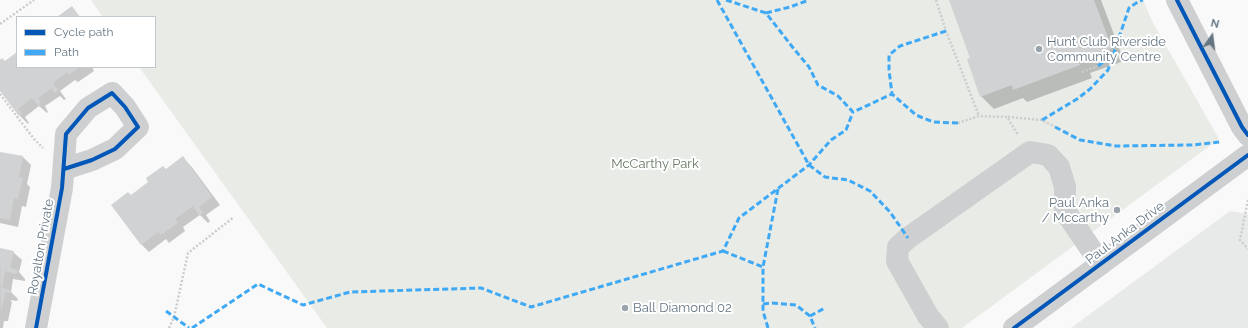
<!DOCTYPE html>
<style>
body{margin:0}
#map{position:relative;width:1248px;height:328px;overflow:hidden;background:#f9f9f9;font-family:Raleway,sans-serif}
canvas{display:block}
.legend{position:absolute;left:16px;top:16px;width:140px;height:52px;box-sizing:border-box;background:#fff;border:1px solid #c1c8cd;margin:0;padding:5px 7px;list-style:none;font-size:12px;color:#657683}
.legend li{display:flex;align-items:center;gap:8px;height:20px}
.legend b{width:20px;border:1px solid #c1c8cd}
.north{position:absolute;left:1192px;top:16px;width:40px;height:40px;-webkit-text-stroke:3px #fff;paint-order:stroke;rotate:14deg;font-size:11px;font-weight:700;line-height:16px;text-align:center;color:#657683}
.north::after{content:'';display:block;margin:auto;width:14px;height:18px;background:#657683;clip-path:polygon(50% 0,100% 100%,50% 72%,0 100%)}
</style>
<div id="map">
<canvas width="1248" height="328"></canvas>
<ul class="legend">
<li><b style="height:5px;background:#0057b8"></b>Cycle path</li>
<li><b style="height:5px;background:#3fa9f5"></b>Path</li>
</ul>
<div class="north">N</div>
</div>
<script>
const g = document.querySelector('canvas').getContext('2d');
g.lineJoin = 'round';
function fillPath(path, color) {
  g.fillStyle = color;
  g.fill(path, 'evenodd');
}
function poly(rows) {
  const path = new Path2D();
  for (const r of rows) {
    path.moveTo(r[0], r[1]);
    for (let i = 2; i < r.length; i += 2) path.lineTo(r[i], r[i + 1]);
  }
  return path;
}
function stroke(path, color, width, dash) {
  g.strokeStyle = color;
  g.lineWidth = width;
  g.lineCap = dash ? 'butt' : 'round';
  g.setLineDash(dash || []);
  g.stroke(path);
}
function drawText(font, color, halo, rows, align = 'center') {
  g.font = font + ' Raleway,sans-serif';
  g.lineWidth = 4;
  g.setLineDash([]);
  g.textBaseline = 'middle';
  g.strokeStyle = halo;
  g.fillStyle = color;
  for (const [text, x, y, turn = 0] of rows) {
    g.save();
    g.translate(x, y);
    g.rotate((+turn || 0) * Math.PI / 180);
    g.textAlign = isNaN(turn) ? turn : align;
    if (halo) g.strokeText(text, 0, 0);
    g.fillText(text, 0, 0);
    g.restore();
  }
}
fillPath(poly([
 [1230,211,1248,214,1248,328,1071,328]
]), '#e8e9e9');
fillPath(poly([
 [91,0,1143,0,1153,23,1219,139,962,328,327,328,139,67,155,67,155,17,103,17]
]), '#e8ebe6');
fillPath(poly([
 [950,0,1101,0,1124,61,1090,73,1092,78,1027,102,1023,98,994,109,981,96,972,59],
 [17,53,17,67,92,67,94,71,78,82,75,80,60,91,66,99,64,100,60,96,45,106,48,112,47,113,39,106,25,117,29,123,28,124,20,116,0,89,0,61,5,62],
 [0,153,23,157,31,165,27,184,30,187,26,207,22,206,18,227,0,223],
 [183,158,191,166,220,205,206,215,210,221,208,223,200,215,183,227,185,231,169,243,166,239,149,252,141,244,131,196],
 [0,249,13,252,22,260,19,272,25,279,25,281,13,279,11,292,18,299,17,301,10,300,12,302,8,321,4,321,3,328,0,328]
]), '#0003');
fillPath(poly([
 [949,0,1094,0,1112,48,1078,61,1080,65,1013,90,1012,85,980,97,967,59,970,58],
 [72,6,80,17,57,17],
 [17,52,17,67,80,67,69,75,67,72,53,83,58,90,55,93,52,88,38,98,41,103,38,106,32,98,18,109,22,114,19,116,0,91,0,60,2,58,5,61],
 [0,152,23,156,19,177,23,178,18,199,14,198,10,220,0,218],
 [183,156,212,197,199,207,203,213,199,215,193,206,175,219,178,223,161,235,158,232,141,245,111,205,128,192,131,195,148,182,146,178,163,166,166,169],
 [0,248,14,251,10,268,18,270,17,274,5,271,2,288,10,290,10,293,1,292,5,293,1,312]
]), '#d0d2d3');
stroke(poly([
 [936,0,946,31,979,116],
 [0,24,34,0],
 [1082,72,1098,66],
 [0,94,34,139,43,148],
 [1008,117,1042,120,1055,127],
 [958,123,979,116,1007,117,1018,135],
 [1248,200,1240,240,1248,249],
 [169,328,174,317,188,253,234,217]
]), '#cbcccd', 2.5, [2, 2]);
stroke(poly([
 [1177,0,1242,127,1248,135],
 [36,328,62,188,66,134,88,108,112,93,125,107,138,127,115,149,92,160,64,169],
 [938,328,928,316,897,261,898,247,908,238,1030,152,1048,155,1059,167,1065,187,1065,211,1101,264],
 [1014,328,1248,155]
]), '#cecfd0', 22);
stroke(poly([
 [717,0,809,165,825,177,848,180,870,191,890,212,908,238],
 [726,0,766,13,794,49,809,67,818,85,838,96,853,112,892,94],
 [766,13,790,7,809,0],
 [946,31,900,46,889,55,889,70,892,94,916,115,933,122,958,123],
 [1098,66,1114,54],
 [1042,120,1077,99,1090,89,1108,70,1129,8,1139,1,1143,0],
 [1055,127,1080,140,1116,146,1192,145,1220,142],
 [723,251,763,267],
 [763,304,772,303,796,305,810,316,815,328],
 [166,311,189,328],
 [810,316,825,308],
 [192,328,258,284,303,305,350,292,481,288,531,307,723,251,739,218,809,165,831,140,846,130,853,112],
 [768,328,763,311,763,267,778,189]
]), '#3fa9f5', 3, [6, 3]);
stroke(poly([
 [1177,0,1242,127,1248,135],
 [36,328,62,188,66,134,88,108,112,93,125,107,138,127,115,149,92,160,64,169],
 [1014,328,1248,155]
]), '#0057b8', 4);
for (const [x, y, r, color] of [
 [1039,49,4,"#99a4ac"],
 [1117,210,4,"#99a4ac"],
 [625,308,4,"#99a4ac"]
]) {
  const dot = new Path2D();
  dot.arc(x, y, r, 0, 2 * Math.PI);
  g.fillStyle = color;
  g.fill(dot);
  stroke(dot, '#fff', 1.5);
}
drawText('13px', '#657683', '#fff', [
 ["Hunt Club Riverside",1047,42],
 ["Community Centre",1047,57],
 ["Paul Anka",1109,203,"right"],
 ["/ Mccarthy",1109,218,"right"],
 ["Ball Diamond 02",633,308]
], 'left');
drawText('13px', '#687a64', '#fff', [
 ["McCarthy Park",655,164]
]);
drawText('13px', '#657683', '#fff', [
 ["Paul Anka Drive",1125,233,-37],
 ["Royalton Private",41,247,-80]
]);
</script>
